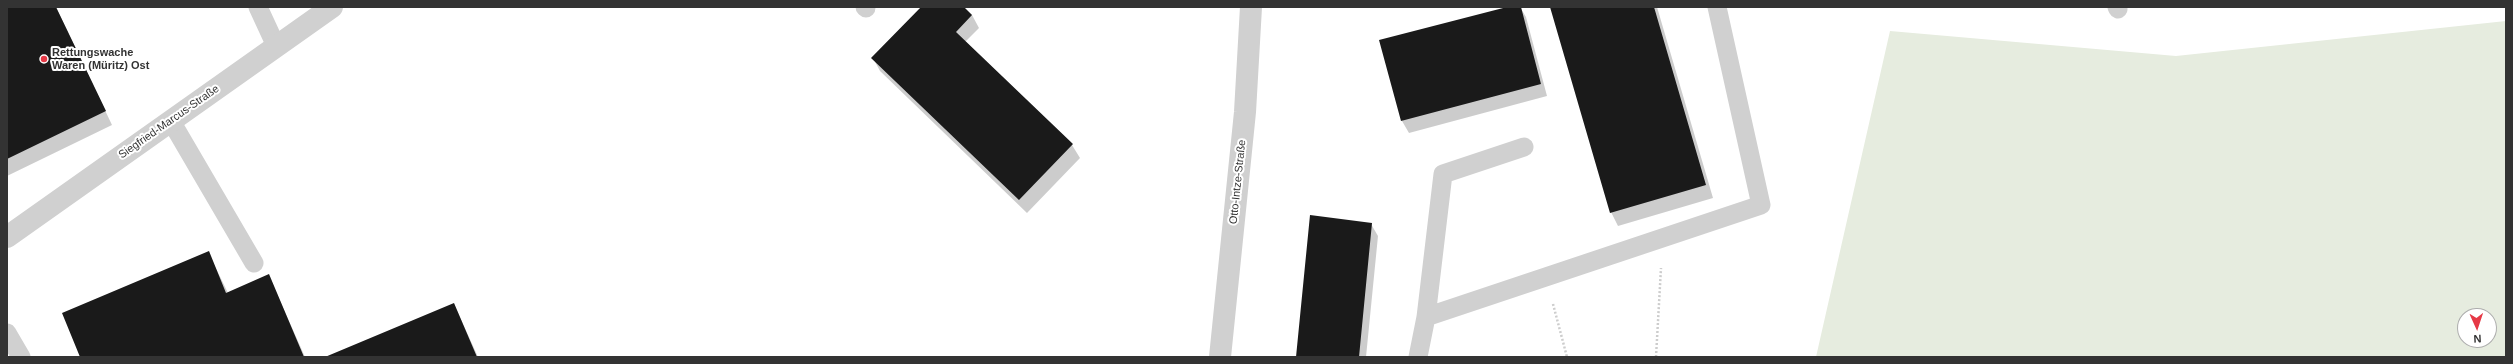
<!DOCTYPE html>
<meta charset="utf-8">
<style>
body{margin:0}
#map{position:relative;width:2513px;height:364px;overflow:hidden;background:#fff;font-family:Helvetica,sans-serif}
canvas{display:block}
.frame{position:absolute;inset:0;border:8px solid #333;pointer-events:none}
.north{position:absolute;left:2457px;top:308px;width:40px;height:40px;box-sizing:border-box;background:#fff;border:1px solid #adadad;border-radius:50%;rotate:177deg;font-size:11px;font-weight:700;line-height:16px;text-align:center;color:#333}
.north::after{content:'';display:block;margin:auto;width:14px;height:18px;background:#e63946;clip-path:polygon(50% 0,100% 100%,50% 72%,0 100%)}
</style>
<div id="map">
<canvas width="2513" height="364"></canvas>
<div class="frame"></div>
<div class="north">N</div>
</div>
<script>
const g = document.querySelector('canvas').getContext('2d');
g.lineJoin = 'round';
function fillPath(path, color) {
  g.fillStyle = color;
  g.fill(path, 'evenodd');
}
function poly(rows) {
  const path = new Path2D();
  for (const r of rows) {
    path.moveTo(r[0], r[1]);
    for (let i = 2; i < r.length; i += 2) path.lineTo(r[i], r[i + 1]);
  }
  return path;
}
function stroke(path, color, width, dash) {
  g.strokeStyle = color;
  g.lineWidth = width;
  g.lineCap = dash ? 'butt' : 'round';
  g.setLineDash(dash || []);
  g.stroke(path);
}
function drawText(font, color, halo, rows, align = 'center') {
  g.font = font + ' Helvetica,sans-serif';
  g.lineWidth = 4;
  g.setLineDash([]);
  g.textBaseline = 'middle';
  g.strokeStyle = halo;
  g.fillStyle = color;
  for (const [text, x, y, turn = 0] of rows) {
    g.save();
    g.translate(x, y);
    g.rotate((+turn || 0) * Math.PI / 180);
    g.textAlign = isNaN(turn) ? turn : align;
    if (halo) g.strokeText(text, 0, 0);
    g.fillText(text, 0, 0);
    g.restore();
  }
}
fillPath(poly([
 [2506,21,2506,357,1816,357,1890,31,2176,56],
 [2465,316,2489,316,2489,340,2465,340]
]), '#e6ecdf');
fillPath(poly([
 [7,7,56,7,112,125,7,176],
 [922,7,963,7,972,15,979,28,965,42,1072,145,1080,158,1027,213,880,71,873,58],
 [1511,7,1520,7,1526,17,1547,96,1409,133,1402,121],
 [1551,7,1657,7,1713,198,1618,226,1611,212],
 [1371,224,1378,236,1366,357,1297,357],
 [208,252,228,293,269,276,305,357,81,357],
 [454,304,478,357,327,357]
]), '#0003');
fillPath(poly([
 [7,7,56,7,106,111,7,159],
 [921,7,964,7,972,15,956,32,1073,144,1019,200,871,58],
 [1507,7,1521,7,1541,84,1401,121,1379,40],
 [1550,7,1654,7,1706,185,1610,213],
 [1310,215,1372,223,1359,357,1296,357],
 [209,251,226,293,269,274,304,357,80,357,62,313],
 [454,303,477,357,325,357]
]), '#1a1a1a');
stroke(poly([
 [1553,304,1567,357],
 [1656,357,1661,268]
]), '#cdcdcd', 2.5, [2, 2]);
stroke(poly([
 [258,7,276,46],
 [865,7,866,8],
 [2117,7,2118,9],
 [171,121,254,263],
 [1426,317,1761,205,1717,7],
 [7,333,21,357],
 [1418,357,1426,317,1443,174,1524,147]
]), '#d0d0d0', 19);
stroke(poly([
 [7,237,332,7],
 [1220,357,1245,112,1251,7]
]), '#d0d0d0', 22);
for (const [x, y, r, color] of [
 [44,59,4,"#e63946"]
]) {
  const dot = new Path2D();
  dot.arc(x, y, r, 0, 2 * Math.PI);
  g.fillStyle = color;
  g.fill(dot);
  stroke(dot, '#fff', 1.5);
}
drawText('bold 11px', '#333', '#fff', [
 ["Rettungswache",52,53],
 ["Waren (Müritz) Ost",52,66]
], 'left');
drawText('11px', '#333', '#fff', [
 ["Siegfried-Marcus-Straße",169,122,-35],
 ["Otto-Intze-Straße",1238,182,-84]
]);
</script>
